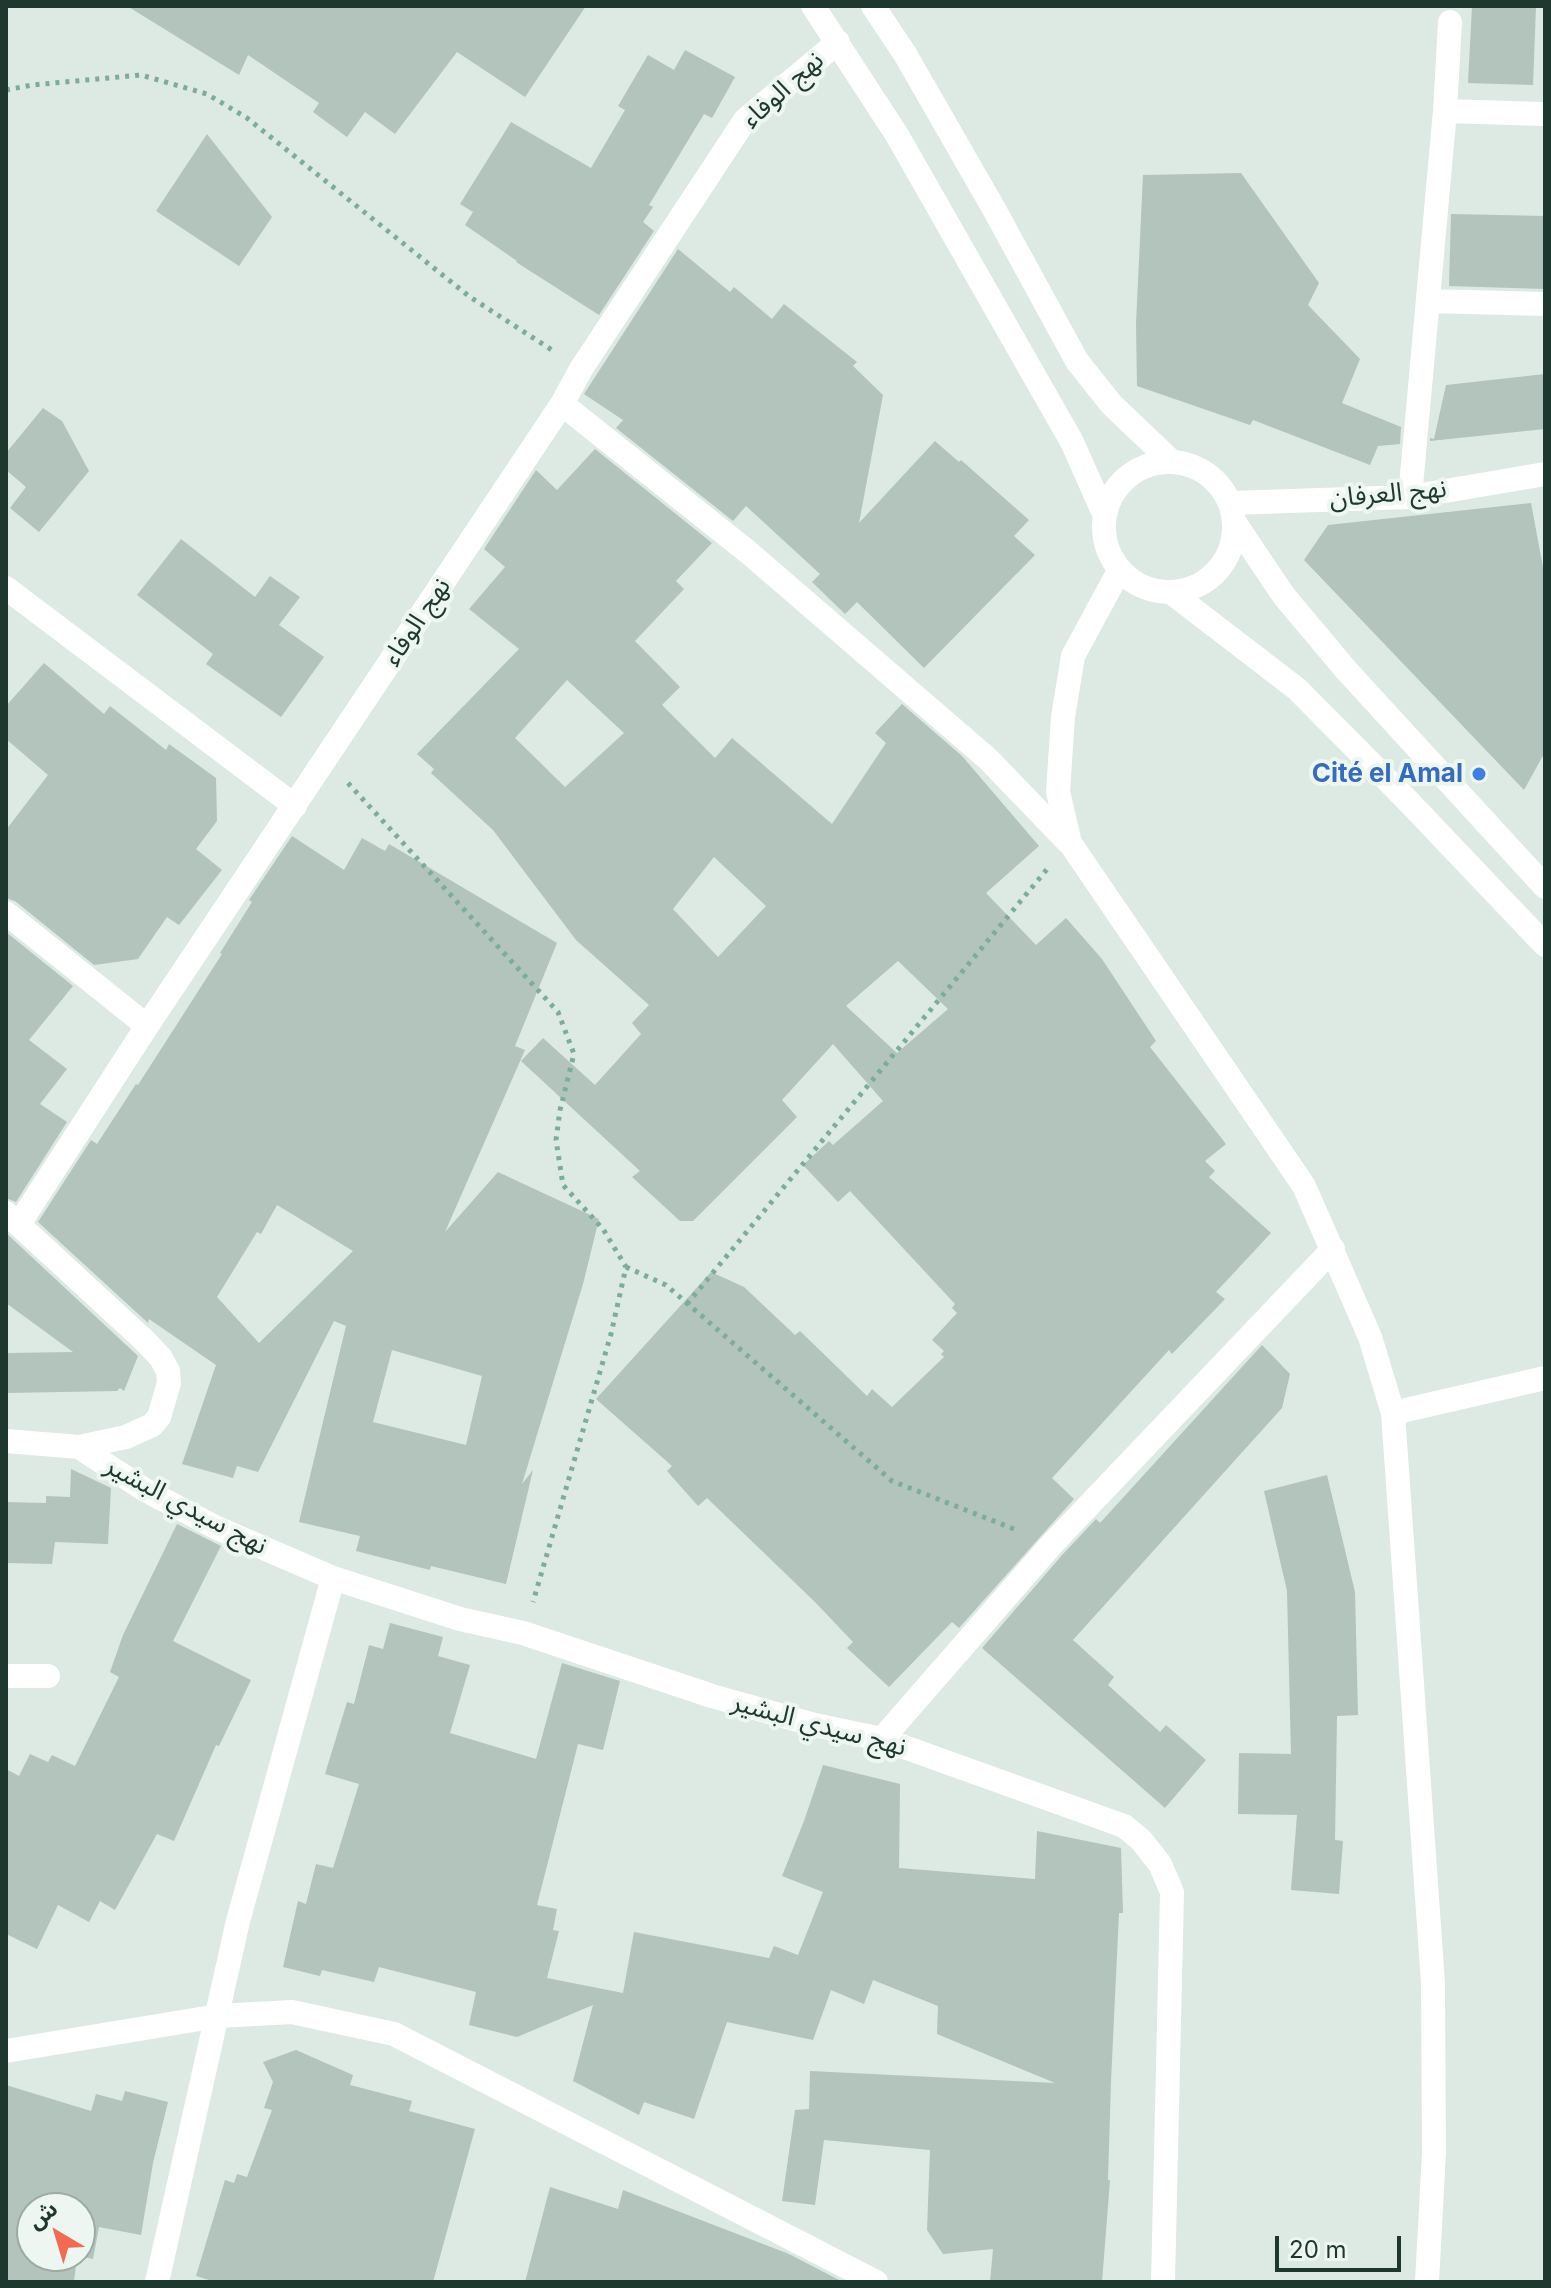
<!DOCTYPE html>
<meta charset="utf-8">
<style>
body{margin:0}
#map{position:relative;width:1551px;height:2288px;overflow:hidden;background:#dde9e3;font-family:Inter,"Noto Sans Arabic",sans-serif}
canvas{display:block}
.frame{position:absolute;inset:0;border:8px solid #1f382f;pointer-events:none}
.north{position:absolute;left:16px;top:2192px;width:80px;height:80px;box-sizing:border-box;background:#edf6f1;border:2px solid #9baaa3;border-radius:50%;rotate:322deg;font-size:22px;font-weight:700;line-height:32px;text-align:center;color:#1f382f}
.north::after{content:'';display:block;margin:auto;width:28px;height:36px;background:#f26a52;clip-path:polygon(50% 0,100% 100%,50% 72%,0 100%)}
.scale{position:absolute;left:1275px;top:2236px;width:126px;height:36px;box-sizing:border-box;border:4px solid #1f382f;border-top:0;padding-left:10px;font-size:24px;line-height:28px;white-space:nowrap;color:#1f382f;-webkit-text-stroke:6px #edf6f1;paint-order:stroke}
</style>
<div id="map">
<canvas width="1551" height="2288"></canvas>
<div class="frame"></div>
<div class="north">ش</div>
<div class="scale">20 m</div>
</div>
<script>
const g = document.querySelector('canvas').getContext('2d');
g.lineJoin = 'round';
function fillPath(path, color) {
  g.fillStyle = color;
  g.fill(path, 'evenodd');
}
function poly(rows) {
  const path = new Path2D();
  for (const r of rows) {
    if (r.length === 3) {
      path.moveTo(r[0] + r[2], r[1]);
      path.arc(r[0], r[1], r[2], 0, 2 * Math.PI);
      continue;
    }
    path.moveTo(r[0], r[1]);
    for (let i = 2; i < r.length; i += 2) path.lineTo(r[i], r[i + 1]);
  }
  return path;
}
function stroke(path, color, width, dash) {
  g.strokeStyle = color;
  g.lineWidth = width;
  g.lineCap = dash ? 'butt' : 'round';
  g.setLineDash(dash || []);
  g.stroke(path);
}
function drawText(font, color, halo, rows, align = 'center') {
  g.font = font + ' Inter,"Noto Sans Arabic",sans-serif';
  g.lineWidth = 8;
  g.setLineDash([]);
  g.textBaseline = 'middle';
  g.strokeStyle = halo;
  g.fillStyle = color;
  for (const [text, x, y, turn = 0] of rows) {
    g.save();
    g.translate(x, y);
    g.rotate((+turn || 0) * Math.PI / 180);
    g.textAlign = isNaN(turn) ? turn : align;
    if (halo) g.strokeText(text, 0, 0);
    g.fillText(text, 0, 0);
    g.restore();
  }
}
fillPath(poly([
 [127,6,586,6,525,97,457,52,395,134,365,112,347,137,313,112,319,103,248,55,239,75],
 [1472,6,1536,6,1533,85,1468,83],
 [685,50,735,77,712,118,704,114,649,205,653,207,643,222,654,231,599,315,516,262,517,261,465,225,473,212,460,204,511,122,591,168,625,110,618,106,648,55,674,70],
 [207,134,272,217,239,266,156,211],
 [1241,173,1319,283,1308,305,1360,359,1342,403,1401,427,1400,444,1378,446,1370,465,1253,420,1250,425,1137,386,1136,324,1143,175],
 [1451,214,1545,216,1545,289,1449,286],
 [678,249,730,292,734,287,772,319,784,304,857,362,853,366,883,395,859,523,935,441,959,462,961,460,1029,520,1014,536,1035,555,924,668,857,602,845,614,812,582,820,574,746,506,733,521,616,428,623,420,584,394],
 [1545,374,1545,429,1430,441,1430,438,1434,439,1446,385],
 [43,408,62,421,89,471,39,532,10,508,26,487,6,470,6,453],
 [595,449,712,543,676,581,684,589,635,641,680,687,662,705,715,758,732,738,832,824,886,743,875,733,902,704,962,756,1039,846,986,893,1036,945,1066,918,1102,959,1156,1041,1150,1047,1226,1144,1205,1161,1215,1171,1209,1177,1271,1233,1216,1292,1225,1299,1172,1354,1169,1350,1052,1478,1074,1499,959,1628,952,1622,889,1687,847,1648,853,1642,815,1602,707,1498,698,1506,667,1471,672,1466,596,1399,711,1272,744,1287,795,1335,800,1331,867,1396,872,1389,892,1407,944,1357,941,1354,944,1351,932,1340,957,1313,952,1308,955,1304,850,1191,838,1202,803,1165,829,1141,833,1145,883,1101,833,1044,782,1100,797,1117,693,1221,680,1221,632,1177,640,1171,521,1061,543,1038,595,1085,641,1034,632,1023,649,1005,576,940,493,830,431,773,434,769,417,754,519,649,469,609,505,567,484,549,536,470,557,490],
 [567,680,624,733,565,787,515,738],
 [714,857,766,906,718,957,673,909],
 [898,961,948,1009,897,1053,846,1006],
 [1531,503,1545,578,1545,752,1524,790,1304,560,1328,525],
 [181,539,255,597,270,576,300,597,279,625,324,657,281,717,206,664,213,654,137,595],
 [44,663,104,714,110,706,166,750,169,744,216,778,217,821,196,849,222,870,179,925,167,917,138,959,94,965,15,901,6,898,6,830,48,775,6,739,6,706],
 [292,836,344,870,362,838,385,851,389,844,557,943,515,1046,525,1050,445,1232,498,1172,599,1219,583,1284,522,1484,533,1470,506,1584,431,1566,430,1570,356,1551,360,1536,299,1522,346,1326,334,1321,258,1472,237,1466,233,1478,182,1464,216,1365,149,1319,148,1323,38,1222,91,1140,97,1144,136,1084,138,1085,222,954,220,953,252,902,249,900],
 [277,1205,353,1251,259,1343,217,1297,257,1232,261,1234],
 [392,1350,482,1376,466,1445,373,1422],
 [6,932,73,986,29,1040,67,1069,40,1104,67,1122,16,1202,6,1198],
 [6,1233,138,1356,124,1391,120,1388,117,1391,6,1393,6,1353,73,1352,6,1303],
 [1262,1345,1290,1374,1282,1408,1073,1640,1114,1677,1108,1685,1160,1732,1166,1725,1206,1760,1165,1808,982,1648,1063,1554,1096,1519,1100,1523],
 [71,1469,111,1488,108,1544,55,1542,52,1564,6,1563,6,1502,46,1503,46,1496,70,1497],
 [1327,1475,1355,1592,1358,1715,1337,1716,1335,1840,1343,1841,1339,1894,1291,1890,1297,1815,1238,1814,1239,1753,1291,1754,1287,1591,1264,1491],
 [177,1524,221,1546,173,1641,251,1680,219,1746,216,1745,174,1841,157,1834,115,1910,100,1901,89,1922,58,1905,37,1949,6,1934,6,1769,19,1776,30,1754,48,1762,52,1755,75,1766,119,1677,110,1672,123,1635],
 [390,1623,443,1637,438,1656,470,1665,450,1733,536,1759,562,1663,620,1681,603,1750,578,1744,537,1905,557,1909,553,1930,559,1931,547,1978,623,1993,634,1932,769,1958,774,1946,798,1955,823,1892,782,1876,804,1821,823,1765,900,1784,899,1868,1035,1879,1037,1831,1121,1848,1123,1913,1119,1913,1111,2081,1108,2180,1110,2180,1102,2282,990,2282,993,2249,943,2254,927,2230,930,2150,824,2140,815,2205,782,2201,795,2110,809,2109,810,2071,1055,2083,937,2034,938,2006,873,1980,864,2004,831,1990,813,2040,727,2022,694,2119,644,2102,639,2115,573,2081,593,2005,517,2037,469,2025,476,1992,379,1967,374,1982,322,1970,320,1976,283,1967,298,1901,306,1904,316,1864,333,1868,359,1784,325,1774,347,1702,354,1704,369,1645,383,1649],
 [296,2050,353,2075,350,2085,412,2101,409,2111,475,2129,433,2282,215,2282,196,2276,225,2180,234,2183,237,2174,247,2177,272,2110,264,2108,273,2082,263,2062],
 [6,2085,91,2111,96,2094,122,2101,125,2091,168,2102,153,2163,141,2235,99,2227,93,2259,79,2256,80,2208,32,2208,32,2256,77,2256,74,2282,6,2282],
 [550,2187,618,2209,623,2190,789,2254,843,2282,525,2282]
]), '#b2c4bb');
stroke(poly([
 [6,90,32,85,141,75,207,94,247,118,470,297,555,352],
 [348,783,558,1012,574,1054,560,1110,556,1140,563,1185,603,1229,626,1267,611,1334,533,1602],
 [626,1267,666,1285,892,1481,1019,1531],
 [687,1304,1048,868]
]), '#7dad99', 5, [4, 6]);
stroke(poly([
 [1393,1413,1545,1378]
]), '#fff', 24);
stroke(poly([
 [1445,111,1545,114],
 [1428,301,1545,304],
 [562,404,748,552,988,759,1068,842],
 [1410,497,1445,111,1450,22],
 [1230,503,1410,497,1545,474],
 [1119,571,1073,656,1063,717,1058,792,1070,843,1304,1186,1370,1337,1393,1413,1433,1983,1434,2152,1427,2282],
 [6,588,295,806],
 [6,913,147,1026],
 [6,1213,144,1340,161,1358,168,1371,169,1383,159,1417,152,1425,126,1437,79,1447,6,1441],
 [19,1224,147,1026,562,404,581,369,745,120,838,42],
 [79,1447,145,1490,217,1528,333,1578,460,1619,523,1633,712,1696,815,1725,882,1739,1124,1826,1141,1840,1160,1864,1172,1892,1163,2282],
 [6,1676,48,1676],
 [882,1739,1052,1544,1333,1249],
 [6,2051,218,2016,292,2012,394,2034,876,2282],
 [157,2282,238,1921,333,1578]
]), '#fff', 24);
stroke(poly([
 [813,6,897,135,1072,442,1104,514],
 [873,6,905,54,994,209,1077,361,1112,405,1171,461],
 [1169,527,65],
 [1235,523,1284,596,1347,671,1545,887],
 [1172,593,1297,689,1407,800,1545,945]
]), '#fff', 24);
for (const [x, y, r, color] of [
 [1479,774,8,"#3f7fe0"]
]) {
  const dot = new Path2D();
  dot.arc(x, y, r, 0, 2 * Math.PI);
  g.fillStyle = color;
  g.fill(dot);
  stroke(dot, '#edf6f1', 3);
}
drawText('26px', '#1f382f', '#edf6f1', [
 ["نهج الوفاء",783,90,-42],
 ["نهج العرفان",1388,494,-5],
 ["نهج الوفاء",417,622,-56],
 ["نهج سيدي البشير",186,1506,28],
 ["نهج سيدي البشير",819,1725,15]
]);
drawText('bold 26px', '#366cbe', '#edf6f1', [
 ["Cité el Amal",1463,774]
], 'right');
</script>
